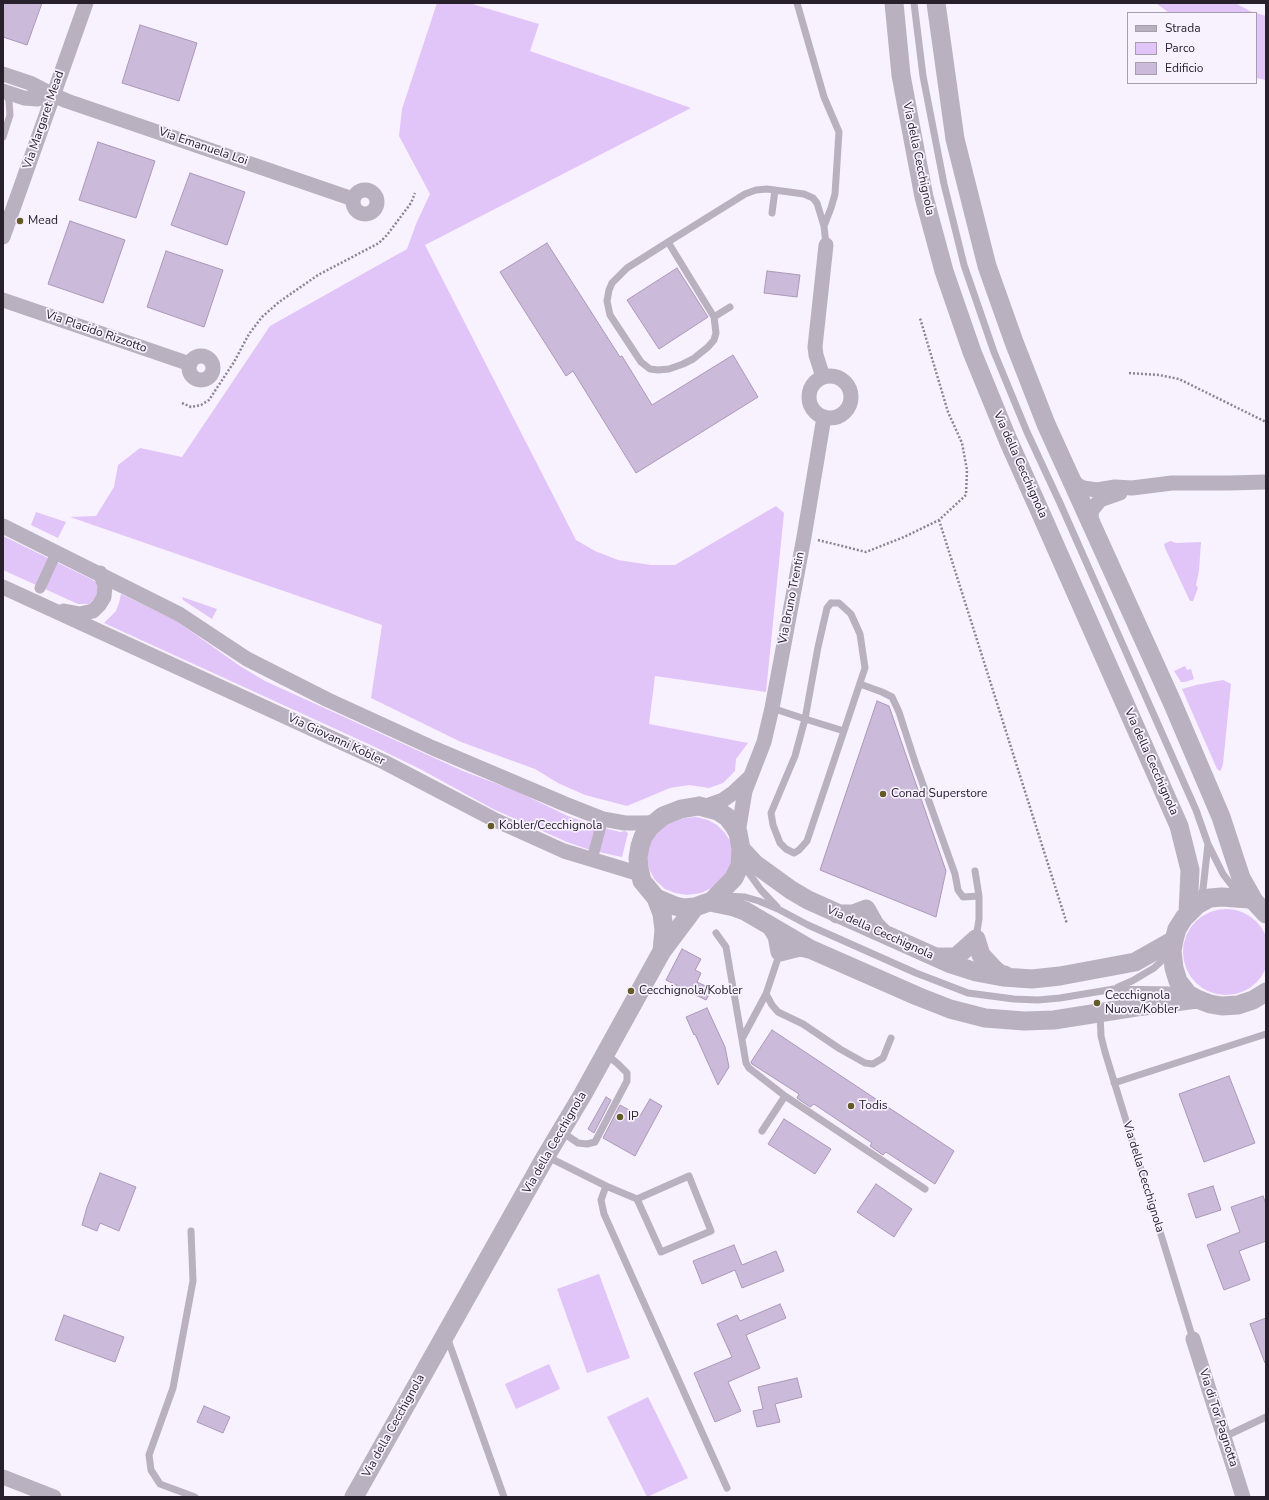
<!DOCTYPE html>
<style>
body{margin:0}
#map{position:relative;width:1269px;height:1500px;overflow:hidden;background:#f8f1ff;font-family:"Nunito Sans",sans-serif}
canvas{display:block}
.frame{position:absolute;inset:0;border:4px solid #28212d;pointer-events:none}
.legend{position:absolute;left:1127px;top:12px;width:130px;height:72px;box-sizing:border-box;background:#f8f1ff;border:1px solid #a59eab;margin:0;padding:5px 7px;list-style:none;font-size:12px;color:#28212d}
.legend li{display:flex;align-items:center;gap:8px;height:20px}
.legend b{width:20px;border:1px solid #a59eab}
</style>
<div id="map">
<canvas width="1269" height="1500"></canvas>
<div class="frame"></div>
<ul class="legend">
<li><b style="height:5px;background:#b9b1bf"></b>Strada</li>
<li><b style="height:11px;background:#e1c5f8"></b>Parco</li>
<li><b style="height:11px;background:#ccbadb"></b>Edificio</li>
</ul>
</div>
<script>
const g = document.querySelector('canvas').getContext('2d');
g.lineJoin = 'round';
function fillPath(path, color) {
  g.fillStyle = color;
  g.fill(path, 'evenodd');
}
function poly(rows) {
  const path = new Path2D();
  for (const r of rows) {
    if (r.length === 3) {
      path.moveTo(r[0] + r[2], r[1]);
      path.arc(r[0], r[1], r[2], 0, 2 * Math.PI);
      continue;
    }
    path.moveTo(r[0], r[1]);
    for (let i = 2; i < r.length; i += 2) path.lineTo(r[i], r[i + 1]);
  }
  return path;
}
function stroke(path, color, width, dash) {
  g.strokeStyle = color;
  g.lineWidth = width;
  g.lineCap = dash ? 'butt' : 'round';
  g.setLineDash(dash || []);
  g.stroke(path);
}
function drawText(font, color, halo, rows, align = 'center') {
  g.font = font + ' "Nunito Sans",sans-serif';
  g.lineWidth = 3.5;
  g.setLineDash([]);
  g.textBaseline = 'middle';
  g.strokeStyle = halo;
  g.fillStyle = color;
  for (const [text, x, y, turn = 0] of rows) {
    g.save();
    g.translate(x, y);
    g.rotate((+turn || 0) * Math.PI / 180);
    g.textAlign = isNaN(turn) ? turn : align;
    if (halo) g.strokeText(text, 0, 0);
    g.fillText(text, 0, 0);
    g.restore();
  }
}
fillPath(poly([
 [437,3,469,3,539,24,530,51,691,108,425,245,576,540,595,551,618,560,651,565,675,565,776,506,784,513,766,692,655,676,649,724,748,743,736,759,735,771,723,783,709,788,689,785,670,788,627,806,585,795,558,783,535,769,461,742,371,698,382,625,70,517,96,516,114,487,118,465,140,448,182,457,270,326,407,249,416,224,430,194,399,136,402,109],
 [1156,3,1235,3,1250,11,1266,16,1266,80,1256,78,1256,13,1169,13],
 [36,512,66,522,58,538,31,525],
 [3,536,91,579,96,582,98,588,97,596,89,604,78,604,3,570],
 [1170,541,1176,543,1201,542,1199,571,1196,585,1198,588,1193,601,1190,601,1189,599,1165,548,1164,544],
 [121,594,175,620,240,666,265,681,463,771,516,791,570,817,597,826,590,850,567,842,493,809,422,770,375,747,104,623,116,611,119,603],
 [182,597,217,609,212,619,183,600],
 [1185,666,1187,670,1191,669,1194,679,1185,682,1181,682,1174,671],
 [1223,680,1231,684,1223,764,1221,770,1220,771,1217,769,1182,689,1196,685],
 [696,817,708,820,717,825,725,833,730,841,732,851,731,861,727,872,712,888,701,893,687,895,675,893,665,889,655,880,650,871,647,861,648,849,653,838,660,830,669,823,685,818],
 [604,828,620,832,625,831,628,833,622,857,599,852],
 [1226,952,43],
 [599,1274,630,1358,587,1373,557,1289],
 [549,1364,560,1389,516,1409,505,1384],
 [648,1397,688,1478,647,1497,607,1417]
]), '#e1c5f8');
const building = poly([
 [9,3,42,3,27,45,3,37,3,4,9,3],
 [140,25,197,43,179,101,122,83,140,25],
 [98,142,155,161,136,218,79,200,98,142],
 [190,173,245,192,227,245,171,225,190,173],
 [70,221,125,240,103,303,48,284,70,221],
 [547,243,620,357,622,356,652,405,733,355,758,397,636,473,573,371,566,376,500,272,547,243],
 [166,251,223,270,204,327,147,307,166,251],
 [677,268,708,317,659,349,627,300,677,268],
 [767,271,800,275,797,297,764,293,767,271],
 [877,701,889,706,946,871,936,917,820,870,877,701],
 [682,949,701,959,695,970,701,973,697,982,712,989,706,1000,666,980,682,949],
 [707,1008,725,1047,729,1067,718,1085,695,1034,694,1035,686,1017,707,1008],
 [772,1030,954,1151,935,1184,886,1152,883,1155,870,1146,872,1143,814,1104,810,1107,797,1098,799,1094,752,1064,751,1062,772,1030],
 [1229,1076,1255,1143,1204,1162,1179,1094,1229,1076],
 [606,1097,611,1100,594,1133,588,1129,606,1097],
 [650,1099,662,1106,635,1156,603,1138,620,1105,640,1116,650,1099],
 [784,1119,831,1149,815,1174,768,1144,784,1119],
 [100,1173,136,1187,119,1231,100,1223,97,1231,82,1225,87,1207,100,1173],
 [876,1184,912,1209,894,1237,857,1212,876,1184],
 [1213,1186,1221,1210,1196,1218,1188,1194,1213,1186],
 [1263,1196,1266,1204,1266,1241,1239,1251,1250,1280,1224,1290,1207,1245,1240,1232,1231,1207,1263,1196],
 [734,1245,742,1265,776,1251,784,1271,742,1288,735,1270,702,1284,693,1261,734,1245],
 [780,1304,786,1318,746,1335,760,1368,728,1382,741,1411,715,1422,694,1373,732,1357,717,1324,737,1315,740,1321,780,1304],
 [64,1315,124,1337,115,1362,55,1340,64,1315],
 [1266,1318,1266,1363,1265,1363,1250,1324,1266,1318],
 [797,1378,802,1397,775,1404,780,1422,757,1427,753,1411,763,1409,758,1387,797,1378],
 [204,1406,230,1417,223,1433,197,1422,204,1406]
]);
fillPath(building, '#ccbadb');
stroke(building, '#aa98b8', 1);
stroke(poly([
 [1129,373,1159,375,1179,379,1266,422],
 [182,403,191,407,201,405,209,400,234,362,249,334,262,317,279,302,318,275,379,243,387,235,411,203,415,193],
 [939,520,1067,924],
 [818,540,866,552,904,537,939,520,966,495,967,470,962,443,948,412,920,318]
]), '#8b8491', 2.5, [2, 2]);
stroke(poly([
 [797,3,824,97,839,132,835,194,831,208,824,226],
 [914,3,923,76,944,184,964,265,994,352,1027,432,1060,503,1196,810,1208,844,1223,874,1239,895],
 [3,137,10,115,9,101,6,93],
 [772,213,775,190],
 [668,242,627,268,612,283,609,290,607,301,610,315,641,362,650,369,658,370,669,369,683,364,693,359,708,347,714,340,716,333,714,317],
 [730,307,714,317,668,242,745,194,756,190,767,189,804,194,813,198,817,203,824,226,826,245],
 [831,603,839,603,851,614,860,634,865,668,844,731,805,719,818,647,827,608,831,603],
 [860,684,882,692,892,697,899,712,916,765,955,874,958,890,963,897,979,896],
 [772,708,805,719,795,756,771,813,773,825,780,843,786,849,794,853,799,850,807,841,844,731],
 [743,865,761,890,777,907],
 [975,871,979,896,979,919,976,938],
 [722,896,745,897,759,901,778,909,808,925,916,973,968,993,1014,999,1038,1000,1060,998,1114,989,1170,990,1182,993],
 [1199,899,1203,889,1208,844],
 [716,933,726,947,746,1063,749,1068,785,1096,925,1189],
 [780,952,766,994,772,1005,778,1012,803,1024,840,1049,865,1063,873,1064,883,1058,891,1038],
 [1118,987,1132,981,1154,968,1171,952],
 [1100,1013,1101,1036,1105,1052,1193,1339],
 [743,1037,766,994],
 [1114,1083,1266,1034],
 [762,1131,785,1096],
 [562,1132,578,1143,587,1144,595,1142,627,1081,627,1073,618,1064,606,1054],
 [546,1156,606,1186,601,1200,604,1214,727,1488],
 [606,1186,637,1199,689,1176,711,1231,661,1252,637,1199],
 [191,1231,193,1281,173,1388,149,1455,151,1470,160,1484,195,1497],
 [447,1337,504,1497],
 [1224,1437,1266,1417]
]), '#b9b1bf', 7);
stroke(poly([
 [40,588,53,560],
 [594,852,601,826]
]), '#b9b1bf', 11);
stroke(poly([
 [3,74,30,83,53,95,67,101,353,199],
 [3,91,24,98,37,99,53,95],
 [365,202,12],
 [3,237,86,3],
 [3,300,190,364],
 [201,368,12],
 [830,397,21],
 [823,377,816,355,815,347,826,245],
 [1071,476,1076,484,1083,488,1097,490,1115,487,1132,488,1172,483,1229,483,1266,482],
 [1093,525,1091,516,1092,510,1100,500,1120,493],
 [3,526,179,614,247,659,328,700,433,748,565,804,603,819,625,823,647,823,657,821],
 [3,587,384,762,493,819,564,851,640,874],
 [64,611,80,614,93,611,99,605,104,597,105,585,100,573],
 [703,807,723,800,733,793,749,778],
 [738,833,745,791,764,742,772,708,804,537,824,417],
 [1193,1339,1243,1497],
 [3,1477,54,1497]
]), '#b9b1bf', 15);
stroke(poly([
 [894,3,901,75,909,118,924,197,944,271,972,352,1008,440,1038,507,1179,826,1190,870,1188,913],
 [936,3,955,139,987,266,1014,342,1046,424,1172,702,1221,817,1241,878,1254,901],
 [699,806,718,811,727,817,734,826,738,833,741,849,740,865,734,878,712,901,695,907,684,908,675,906,656,898,642,881,639,868,638,858,640,846,643,837,650,827,663,816,681,809,699,806],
 [741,849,755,864,791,890,808,900,951,964,976,972,1003,977,1032,979,1060,976,1135,962,1174,940],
 [656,898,662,914,664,930,662,951],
 [710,902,734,907,745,911,810,949,917,996,950,1009,985,1018,1024,1021,1054,1020,1136,1007,1197,999],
 [837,914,853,914,866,909,875,925,884,934],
 [1266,914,1254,901,1249,899,1222,897,1210,898,1197,905,1184,918,1177,929,1174,940,1172,951,1174,968,1178,981,1188,994,1197,999,1210,1004,1222,1006,1238,1005,1253,1000,1266,992],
 [772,928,777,936,780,952,800,947,809,949],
 [976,939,981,955,995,970,1000,974,1005,975],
 [936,957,953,957,957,956,976,939],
 [354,1497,546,1156,583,1094,662,951,695,907]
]), '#b9b1bf', 19);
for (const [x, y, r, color] of [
 [20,221,4,"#645b28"],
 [883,794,4,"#645b28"],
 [491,826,4,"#645b28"],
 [631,991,4,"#645b28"],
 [1097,1003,4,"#645b28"],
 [851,1106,4,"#645b28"],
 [620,1117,4,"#645b28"]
]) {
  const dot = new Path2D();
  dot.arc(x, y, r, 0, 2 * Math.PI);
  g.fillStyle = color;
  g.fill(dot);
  stroke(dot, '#f8f1ff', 1.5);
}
drawText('12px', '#28212d', '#f8f1ff', [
 ["Via Margaret Mead",44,120,-71],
 ["Via Emanuela Loi",203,147,19],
 ["Via della Cecchignola",918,159,78],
 ["Via Placido Rizzotto",96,332,19],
 ["Via della Cecchignola",1020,465,66],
 ["Via Bruno Trentin",792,598,-79],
 ["Via Giovanni Kobler",336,740,25],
 ["Via della Cecchignola",1151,762,66],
 ["Via della Cecchignola",880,933,24],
 ["Via della Cecchignola",555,1143,-60],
 ["Via della Cecchignola",1143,1177,73],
 ["Via di Tor Pagnotta",1218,1418,72],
 ["Via della Cecchignola",394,1426,-61]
]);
drawText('12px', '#28212d', '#f8f1ff', [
 ["Mead",28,221],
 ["Conad Superstore",891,794],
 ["Kobler/Cecchignola",499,826],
 ["Cecchignola/Kobler",639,991],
 ["Cecchignola",1105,996],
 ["Nuova/Kobler",1105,1010],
 ["Todis",859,1106],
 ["IP",628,1117]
], 'left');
</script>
